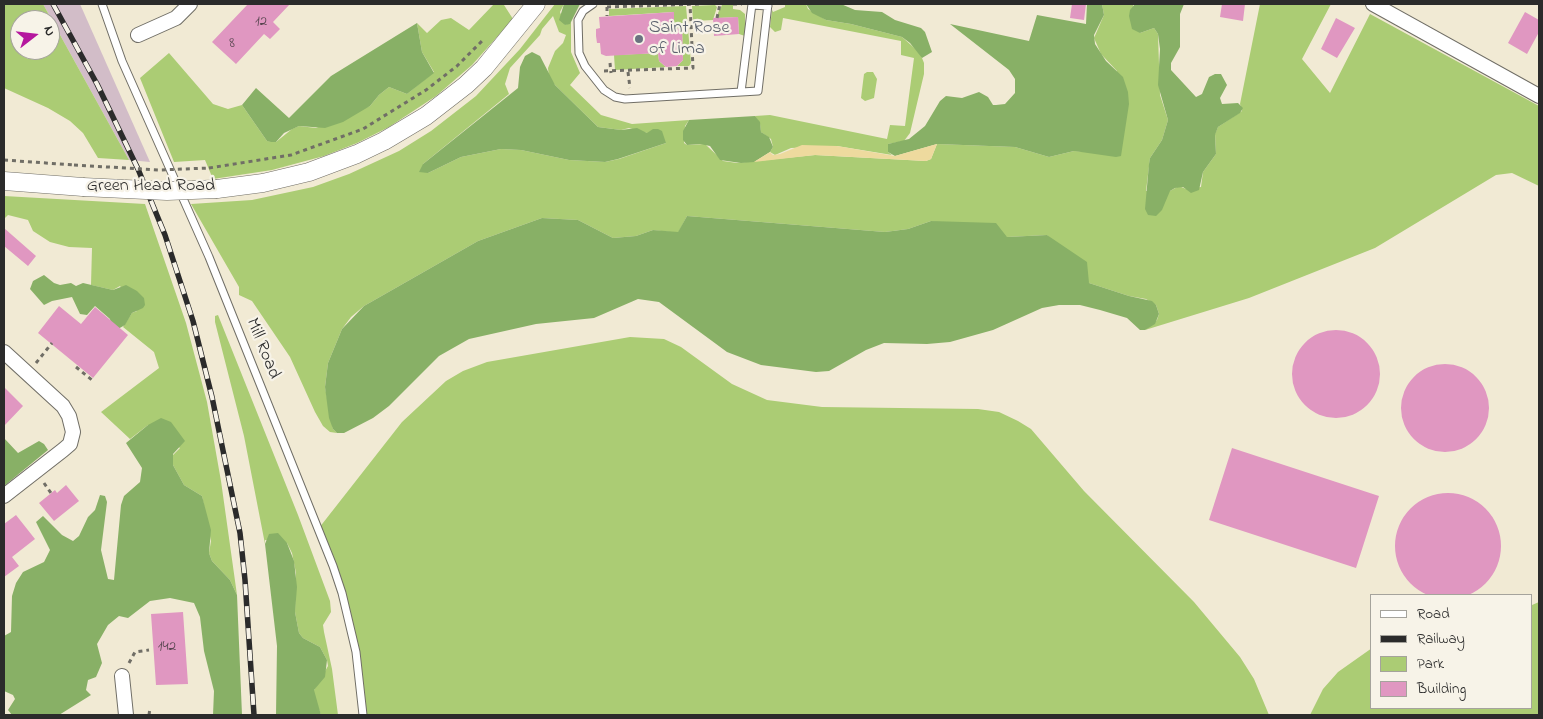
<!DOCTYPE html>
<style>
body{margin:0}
#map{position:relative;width:1543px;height:719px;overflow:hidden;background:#f1ead4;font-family:"Indie Flower",sans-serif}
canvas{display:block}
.frame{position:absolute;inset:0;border:5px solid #2b2b2b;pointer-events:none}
.legend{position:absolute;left:1370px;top:594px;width:162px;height:115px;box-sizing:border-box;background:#f7f3e8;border:1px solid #a5a39c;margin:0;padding:6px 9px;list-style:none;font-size:15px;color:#2b2b2b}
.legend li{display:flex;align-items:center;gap:10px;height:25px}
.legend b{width:25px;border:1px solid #a5a39c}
.north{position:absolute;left:10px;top:10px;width:50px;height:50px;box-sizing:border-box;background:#f7f3e8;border:1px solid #a5a39c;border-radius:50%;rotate:74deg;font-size:14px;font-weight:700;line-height:20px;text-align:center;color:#2b2b2b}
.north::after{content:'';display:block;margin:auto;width:18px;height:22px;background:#b5179e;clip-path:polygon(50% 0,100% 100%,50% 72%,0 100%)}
</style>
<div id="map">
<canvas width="1543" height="719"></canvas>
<div class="frame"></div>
<ul class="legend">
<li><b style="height:6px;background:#fff"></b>Road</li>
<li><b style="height:6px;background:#2b2b2b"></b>Railway</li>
<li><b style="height:14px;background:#abcc74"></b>Park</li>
<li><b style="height:14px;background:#e097c1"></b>Building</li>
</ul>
<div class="north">N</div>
</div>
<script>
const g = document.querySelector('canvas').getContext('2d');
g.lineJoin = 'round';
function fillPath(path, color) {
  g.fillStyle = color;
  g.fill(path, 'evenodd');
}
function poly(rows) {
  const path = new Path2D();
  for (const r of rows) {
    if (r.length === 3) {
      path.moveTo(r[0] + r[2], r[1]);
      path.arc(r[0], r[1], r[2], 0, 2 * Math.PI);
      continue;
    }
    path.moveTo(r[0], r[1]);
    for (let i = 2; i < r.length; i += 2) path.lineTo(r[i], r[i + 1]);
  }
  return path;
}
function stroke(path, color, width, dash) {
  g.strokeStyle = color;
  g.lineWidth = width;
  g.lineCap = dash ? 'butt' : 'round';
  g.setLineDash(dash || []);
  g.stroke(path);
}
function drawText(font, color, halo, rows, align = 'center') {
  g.font = font + ' "Indie Flower",sans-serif';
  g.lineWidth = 4.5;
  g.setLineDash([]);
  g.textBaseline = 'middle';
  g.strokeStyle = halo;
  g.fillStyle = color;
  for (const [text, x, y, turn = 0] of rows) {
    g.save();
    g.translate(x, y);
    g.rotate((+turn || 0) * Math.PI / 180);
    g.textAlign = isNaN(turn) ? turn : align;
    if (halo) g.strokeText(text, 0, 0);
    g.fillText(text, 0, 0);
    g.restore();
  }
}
fillPath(poly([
 [43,4,80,4,150,162,129,160]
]), '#d2bdc8');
fillPath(poly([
 [4,4,43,4,129,160,98,158,83,133,70,121,48,108,4,88],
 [20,20,50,20,50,50,20,50],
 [494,4,504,5,513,19,472,65,436,96,389,127,357,143,324,156,272,170,213,179,205,160,174,162,140,78,169,53,213,104,228,109,242,105,267,141,276,142,292,129,299,126,316,128,370,106,379,95,389,87,407,94,434,72,422,52,417,23,427,33,441,20,451,18,469,30],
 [555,4,564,4,560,12,565,25,571,22,571,52,580,73,570,85,601,115,632,124,689,120,685,126,684,143,687,145,705,144,723,161,737,163,815,155,926,161,931,159,937,144,1015,147,1049,157,1074,151,1089,152,1117,71,1101,54,1094,38,1104,15,1102,4,1135,4,1133,5,1140,33,1154,28,1158,34,1160,95,1168,120,1162,140,1150,158,1146,191,1170,191,1179,186,1186,189,1201,187,1203,172,1216,154,1215,134,1218,127,1242,111,1240,104,1260,4,1331,4,1302,59,1330,93,1370,14,1539,106,1539,186,1512,173,1496,175,1375,248,1249,298,1145,330,1157,320,1159,314,1156,305,1146,299,1129,296,1089,283,1047,235,1007,237,931,221,908,229,885,232,687,216,678,233,653,230,636,236,613,238,578,220,542,218,478,241,364,306,351,317,342,329,328,363,325,387,333,429,337,433,330,432,323,426,315,412,290,357,252,301,239,295,239,287,191,204,252,200,313,187,349,174,399,151,431,131,476,96,520,49],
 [553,16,559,32,566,35,563,43,555,51,548,68,549,78,555,85,598,127,621,130,629,128,647,133,666,143,619,159,605,162,569,160,521,150,501,149,461,157,428,173,423,164,509,94,505,84,510,68,540,35,542,29],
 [785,4,806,4,808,9,826,20,851,24,902,37,920,53,924,63,924,74,910,133,904,141,888,144,888,152,892,155,837,146,791,148,775,155,770,152,773,147,771,139,761,132,760,124,755,116,770,115,887,139,890,125,905,126,914,58,901,55,901,41,783,18,781,30,775,32,770,27,772,10,773,12,785,7],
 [715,5,717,7,713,20,693,21,692,6],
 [722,5,733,5,733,9,740,10,745,14,745,36,739,34,738,17,718,18,718,13],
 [686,6,691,63,689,66,677,66,683,60,682,28,674,29,674,12,609,16,609,9],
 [658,53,659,61,666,67,615,70,614,55],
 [867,72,873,72,877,79,874,98,865,101,861,98,864,74],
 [4,196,145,204,186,323,207,402,221,481,237,595,230,580,212,561,209,553,211,541,202,496,184,485,173,465,173,455,180,448,148,425,130,439,101,412,159,368,154,352,123,327,132,313,137,311,120,286,113,290,91,285,92,248,69,247,50,242,33,231,28,220,8,215,4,219],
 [218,315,298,515,330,601,331,612,323,625,324,632,332,669,338,715,321,715,314,696,314,690,328,666,327,660,320,647,303,638,299,633,295,612,296,573,292,553,287,543,265,540,265,544,244,436,215,322,215,316],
 [630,337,664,339,681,347,732,384,767,400,822,407,978,409,999,412,1018,421,1031,429,1084,491,1194,602,1240,657,1254,679,1269,715,363,715,350,622,319,528,402,422,446,381,463,371,487,362],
 [1539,602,1539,715,1310,715,1323,689,1338,672,1372,648,1372,708,1532,708,1532,605]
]), '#abcc74');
fillPath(poly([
 [564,4,580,4,570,24,565,25,559,20],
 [806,4,841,4,855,10,882,12,895,20,921,28,925,32,932,52,922,58,910,43,902,37,851,24,826,20,812,13],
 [1087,4,1102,4,1104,15,1094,35,1095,44,1106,61,1123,77,1128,92,1129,104,1121,156,1116,157,1074,151,1049,157,1015,147,937,144,895,156,888,152,888,144,909,139,925,126,940,101,946,96,962,98,979,92,988,97,993,105,996,105,1005,104,1015,93,1015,79,1009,70,950,24,1029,41,1037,15,1086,24],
 [1135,4,1184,4,1180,14,1180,47,1171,63,1171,70,1196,97,1202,94,1209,77,1215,74,1221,74,1227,85,1220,98,1222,104,1238,103,1243,108,1240,113,1218,127,1215,135,1216,154,1203,172,1199,190,1191,193,1183,187,1175,188,1170,191,1162,210,1156,216,1148,215,1145,209,1149,164,1150,158,1162,140,1168,120,1158,85,1160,49,1158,34,1154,28,1140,33,1132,29,1129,16,1130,10],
 [417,23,422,52,434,73,407,94,389,87,379,95,370,106,343,122,325,128,299,126,284,133,276,142,271,142,267,141,242,105,256,88,289,118,331,76],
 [532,52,540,56,555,85,598,127,621,130,637,128,647,133,653,129,658,129,662,131,666,143,618,159,605,162,569,160,521,150,501,149,461,157,428,173,419,172,423,164,518,88,520,67,525,56],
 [755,116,760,122,761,132,769,137,773,147,770,152,754,162,741,163,720,160,710,146,700,144,687,145,683,140,683,131,689,120],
 [687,216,885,232,908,229,931,221,996,223,1007,237,1047,235,1087,262,1089,283,1129,296,1152,301,1156,305,1159,314,1155,324,1145,330,1140,330,1127,318,1100,310,1080,305,1059,305,1042,308,993,330,950,342,927,344,884,343,866,350,829,371,816,372,761,365,727,352,659,302,638,299,594,318,536,324,469,339,439,356,389,406,373,418,344,433,337,433,333,429,329,418,325,387,328,363,342,329,364,306,478,241,542,218,578,220,613,238,636,236,653,230,678,232],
 [44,275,54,283,60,285,71,283,76,286,83,283,113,290,126,285,137,291,144,298,145,305,143,308,132,313,125,325,118,329,111,325,110,319,95,306,87,315,80,314,72,297,52,301,44,305,30,289,33,281],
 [161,418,171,422,185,441,173,454,173,465,184,485,202,496,211,530,209,553,212,561,230,580,237,595,242,715,213,715,214,691,204,651,200,617,194,603,170,598,150,601,128,618,119,616,108,625,97,644,102,663,96,677,88,680,86,690,91,695,59,715,12,715,8,710,15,699,13,695,4,691,4,636,11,632,12,596,16,583,23,572,44,562,50,550,36,522,43,516,62,535,73,541,79,536,88,517,95,510,100,495,105,496,107,502,101,550,108,579,114,580,121,505,124,496,140,482,142,468,126,443,148,425],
 [4,438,18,453,39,441,44,444,48,450,4,486],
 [278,533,287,543,294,561,297,587,295,612,299,633,303,638,320,647,327,660,325,677,314,690,321,715,276,715,277,646,265,544,269,534]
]), '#88b066');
fillPath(poly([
 [937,144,931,159,926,161,815,155,754,162,770,152,773,155,780,154,802,145,837,146,895,156]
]), '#eeda9e');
fillPath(poly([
 [248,4,290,4,273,22,280,29,270,39,264,34,236,64,212,42],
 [1072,4,1086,4,1084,20,1070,18],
 [1222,4,1245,4,1243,21,1220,17],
 [674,12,674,29,682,28,683,60,677,66,666,67,659,61,658,53,606,56,601,54,600,43,597,43,596,36,596,29,600,28,599,17],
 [1525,12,1539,20,1539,32,1527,54,1508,43],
 [738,17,739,34,714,36,713,18],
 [1336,18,1355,28,1337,58,1321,49],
 [4,228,36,256,28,266,4,246],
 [59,306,81,324,95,307,128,335,93,378,38,333],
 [1336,374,44],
 [1445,408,44],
 [4,387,23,406,4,426],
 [1232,448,1379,496,1356,568,1209,520],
 [66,485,79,501,54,521,39,503,55,490,57,493],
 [1448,546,53],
 [16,515,35,539,12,557,19,566,4,577,4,524],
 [183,612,188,684,156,685,151,614]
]), '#e097c1');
const service = poly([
 [102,4,122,61,209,257,333,566,342,593,356,652,363,715],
 [593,4,583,11,578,20,579,53,585,66,604,90,615,97,625,99,758,91,768,4],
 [752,5,768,6],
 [741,92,752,4]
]);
const minor = poly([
 [1373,4,1539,96],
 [138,35,176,18,190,4],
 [4,352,63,406,69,416,73,432,70,444,63,450,4,496],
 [122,676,126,715]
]);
const tertiary = poly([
 [4,181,83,187],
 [217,189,263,183,309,172,357,154,384,141,426,116,466,85,484,68,536,4]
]);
stroke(service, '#706e66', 9);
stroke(minor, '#706e66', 16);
stroke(tertiary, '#706e66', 19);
stroke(poly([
 [733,4,742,4],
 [607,7,699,4],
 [607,7,607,16],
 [717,18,720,4],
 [692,47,699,47],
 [610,63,611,73],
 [604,71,693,68,690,4],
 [628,72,630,88],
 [4,160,74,165],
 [209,168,291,155,363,129,426,90,457,66,484,39],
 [36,363,52,343],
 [76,367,92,380,94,378],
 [44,483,51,493],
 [129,663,135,652,149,650],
 [149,715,150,708]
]), '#706e66', 3, [4, 4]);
stroke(service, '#fff', 7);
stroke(minor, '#fff', 14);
stroke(tertiary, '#fff', 18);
const rail = poly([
 [53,4,97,84,138,169,165,235,193,321,212,397,240,533,245,580,254,715]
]);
stroke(rail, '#2b2b2b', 5.5);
stroke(rail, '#f7f3e8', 4, [11]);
const tertiaryBridge = poly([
 [83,187,167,191,217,189]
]);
stroke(tertiaryBridge, '#706e66', 19, []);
stroke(poly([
 [74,165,159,170,209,168]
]), '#706e66', 3, [4, 4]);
stroke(tertiaryBridge, '#fff', 18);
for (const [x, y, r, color] of [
 [639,39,5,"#6b7280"]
]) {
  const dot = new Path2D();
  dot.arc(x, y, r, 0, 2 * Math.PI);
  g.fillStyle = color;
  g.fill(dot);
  stroke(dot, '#f7f3e8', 2);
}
drawText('15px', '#584650', null, [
 ["12",261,23],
 ["8",232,45],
 ["142",167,648]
]);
drawText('18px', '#5b616d', '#f7f3e8', [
 ["Saint Rose",649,29],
 ["of Lima",649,50]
], 'left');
drawText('18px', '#2b2b2b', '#f7f3e8', [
 ["Green Head Road",151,187],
 ["Mill Road",262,349,68]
]);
</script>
